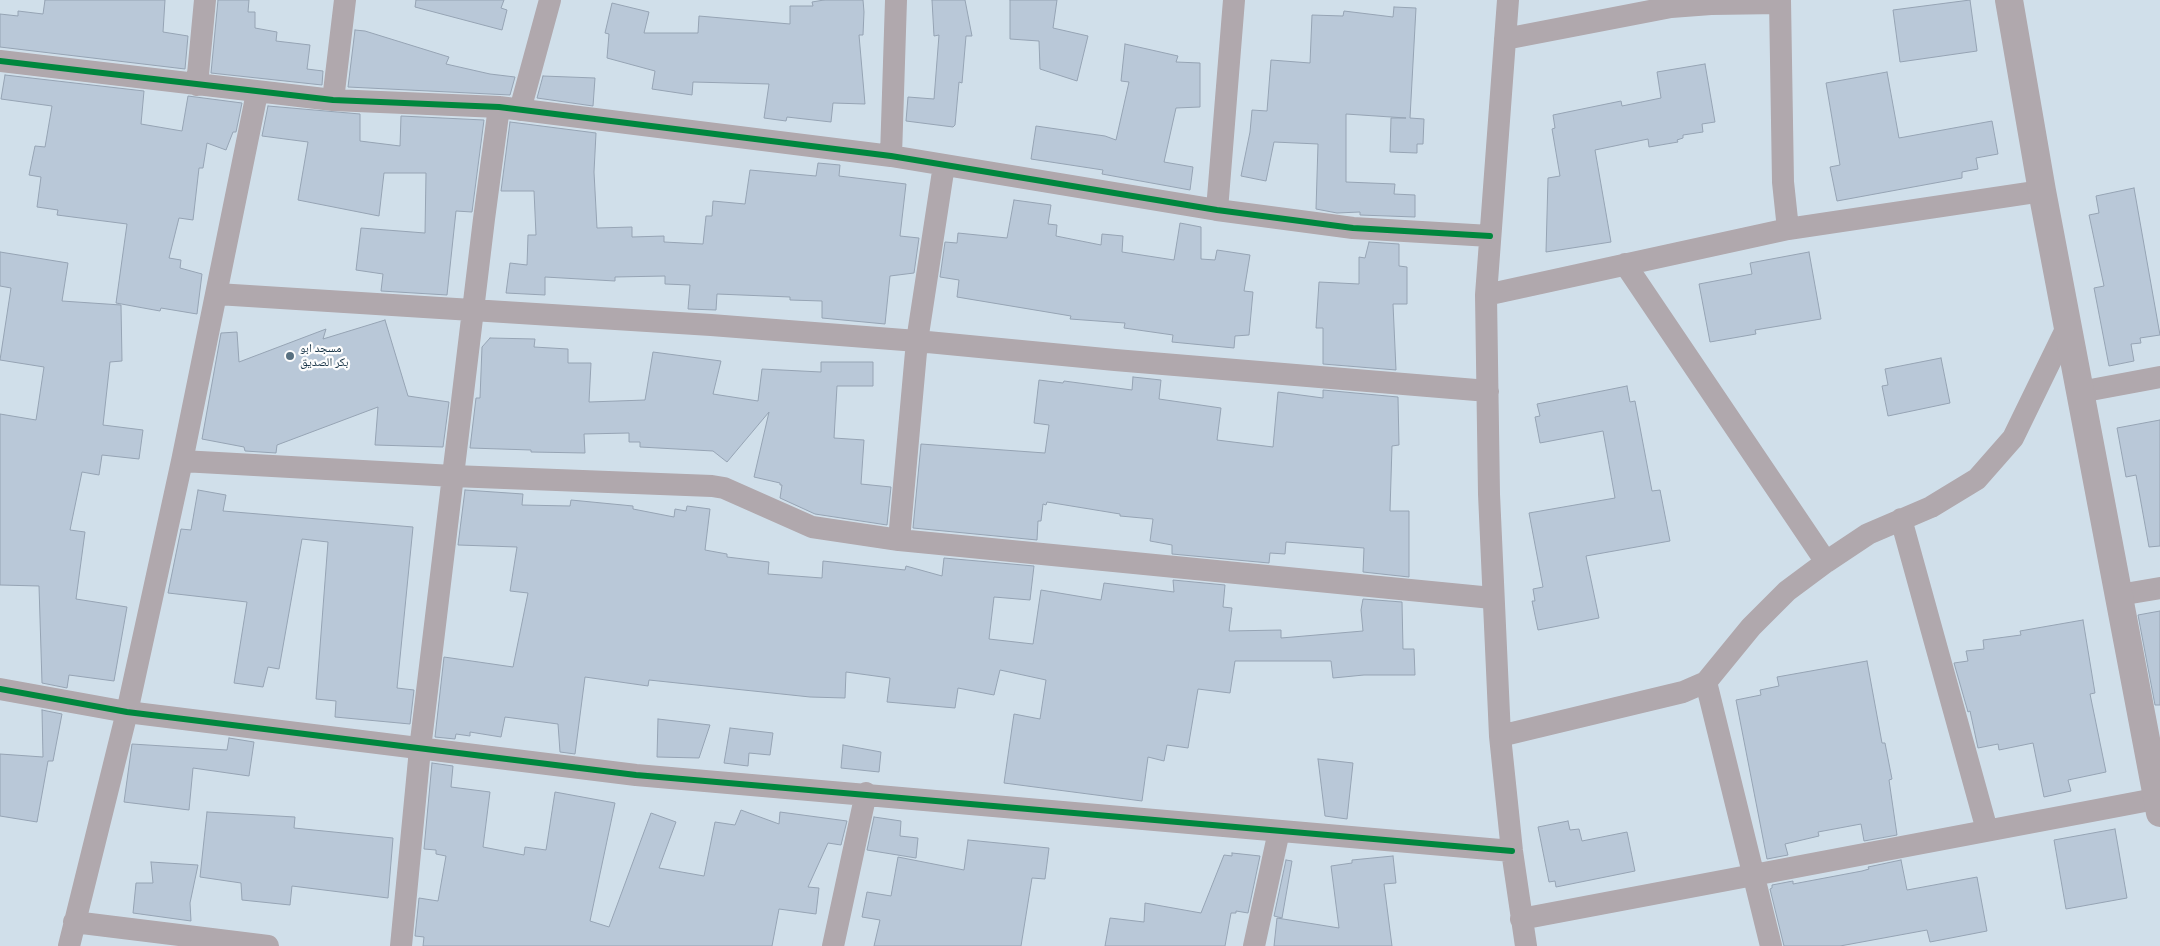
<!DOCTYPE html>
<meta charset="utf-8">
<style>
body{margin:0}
canvas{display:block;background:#d0dfea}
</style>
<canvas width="2160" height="946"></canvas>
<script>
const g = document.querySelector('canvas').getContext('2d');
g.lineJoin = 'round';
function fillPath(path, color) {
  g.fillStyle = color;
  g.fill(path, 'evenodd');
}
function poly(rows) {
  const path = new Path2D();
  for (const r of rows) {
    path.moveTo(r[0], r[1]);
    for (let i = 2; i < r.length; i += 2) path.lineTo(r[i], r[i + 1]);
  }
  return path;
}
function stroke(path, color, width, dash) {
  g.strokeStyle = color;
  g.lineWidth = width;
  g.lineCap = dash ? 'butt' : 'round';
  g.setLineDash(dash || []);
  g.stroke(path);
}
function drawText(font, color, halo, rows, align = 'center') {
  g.font = font + ' "Titillium Web","Noto Naskh Arabic",sans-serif';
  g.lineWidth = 4.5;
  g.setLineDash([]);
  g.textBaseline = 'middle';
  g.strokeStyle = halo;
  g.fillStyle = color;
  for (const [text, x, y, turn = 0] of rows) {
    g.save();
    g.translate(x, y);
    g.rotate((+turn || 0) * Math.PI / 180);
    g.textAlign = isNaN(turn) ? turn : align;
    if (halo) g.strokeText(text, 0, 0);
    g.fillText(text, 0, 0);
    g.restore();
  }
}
const building = poly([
 [45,0,165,0,163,32,188,36,185,69,0,47,0,14,18,16,18,11,43,14,45,0],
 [218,0,249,0,248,12,255,12,255,28,277,32,276,41,310,45,307,69,323,71,322,85,211,73,218,0],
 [416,0,504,0,501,8,507,10,502,30,415,7,416,0],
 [824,0,863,0,864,12,863,35,859,35,865,104,833,103,831,122,787,117,786,121,764,118,769,84,693,82,692,95,652,89,655,71,607,58,609,34,605,33,612,3,649,12,644,33,698,33,699,16,790,24,790,6,813,6,812,2,824,0],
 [932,0,965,0,972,36,966,36,962,83,959,82,955,125,953,127,906,121,908,97,934,99,939,35,934,36,932,0],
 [1010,0,1057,0,1053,28,1088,36,1077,81,1040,69,1039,41,1010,39,1010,0],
 [1970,0,1977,51,1900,62,1893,10,1970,0],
 [1394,7,1416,8,1410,118,1424,119,1423,144,1417,144,1417,153,1390,152,1391,118,1406,118,1346,114,1346,182,1395,184,1394,194,1415,195,1415,217,1360,215,1360,212,1337,213,1316,209,1318,144,1274,142,1266,181,1241,176,1250,132,1252,110,1267,111,1271,60,1310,63,1312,15,1343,16,1344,11,1393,17,1394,7],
 [355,30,365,31,449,57,446,64,490,74,515,77,510,95,348,87,355,30],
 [1125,44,1178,56,1176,62,1200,63,1200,107,1176,108,1164,162,1193,167,1190,190,1102,174,1103,170,1031,159,1036,126,1105,136,1116,140,1129,82,1121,81,1125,44],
 [1705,64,1715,122,1702,124,1703,132,1683,135,1683,138,1677,140,1678,142,1649,147,1648,139,1595,150,1611,242,1546,252,1548,178,1560,176,1552,129,1555,128,1553,115,1621,101,1622,106,1661,98,1657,72,1705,64],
 [1887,72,1899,138,1992,121,1998,154,1976,158,1978,169,1962,172,1962,178,1837,201,1830,167,1840,165,1826,83,1887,72],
 [5,75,144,91,141,124,182,131,188,96,242,103,236,132,233,132,226,150,207,143,203,168,199,168,193,220,179,218,169,258,181,260,180,268,202,274,197,314,161,308,160,311,116,303,127,224,57,215,58,210,37,207,41,177,29,175,35,146,45,147,52,106,1,99,5,75],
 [543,76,595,78,593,106,537,98,543,76],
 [268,106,360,114,360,141,400,146,401,116,484,120,472,212,456,211,447,295,381,291,383,274,356,270,361,228,425,233,426,173,384,173,379,216,298,200,308,142,262,136,268,106],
 [510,122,596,133,594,172,597,228,632,227,632,237,664,236,664,242,703,244,706,216,712,216,713,201,745,204,750,170,816,176,818,163,840,165,839,176,906,184,900,236,919,238,914,273,890,276,885,324,822,318,822,301,790,300,790,297,717,294,716,310,688,309,690,285,665,284,665,276,615,277,615,281,545,277,545,295,506,293,510,263,527,265,528,235,536,235,534,191,501,191,510,122],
 [2134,188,2160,335,2140,338,2141,343,2131,344,2134,361,2109,366,2094,288,2104,286,2089,215,2099,213,2096,196,2134,188],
 [1014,200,1051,205,1048,224,1057,225,1056,236,1101,245,1102,234,1123,236,1122,252,1174,260,1180,223,1201,227,1201,259,1215,260,1217,250,1250,255,1244,291,1253,292,1249,335,1235,336,1234,348,1172,342,1173,335,1124,328,1125,323,1070,319,1071,316,957,297,959,280,940,277,945,242,957,243,958,233,1007,238,1014,200],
 [1369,242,1399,244,1399,266,1407,267,1407,304,1393,304,1396,370,1323,364,1323,328,1316,328,1319,282,1359,284,1359,257,1365,258,1369,242],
 [0,252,68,263,62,301,121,305,122,361,110,362,103,425,143,430,139,459,102,455,99,475,82,472,70,530,85,532,76,599,127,607,114,681,69,675,67,688,42,683,39,586,0,585,0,414,36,420,44,367,0,360,11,288,0,286,0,252],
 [1809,252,1821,319,1755,330,1756,334,1710,342,1699,284,1752,274,1750,263,1809,252],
 [385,320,408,396,449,402,443,447,375,445,378,407,277,445,276,453,245,451,244,447,202,439,221,333,237,332,239,362,326,329,323,339,385,320],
 [490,338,535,339,534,347,568,349,568,363,591,363,589,402,645,400,653,352,721,361,713,394,758,401,762,369,821,372,821,362,873,362,873,386,837,386,834,438,864,440,861,484,891,487,887,525,815,514,780,498,782,485,780,485,780,483,754,477,769,412,727,462,713,451,640,447,640,442,629,442,629,433,584,434,585,453,531,452,531,450,470,448,476,398,480,398,482,347,490,338],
 [1941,358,1950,403,1888,416,1882,386,1888,385,1885,369,1941,358],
 [1133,377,1161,380,1159,399,1221,408,1217,440,1273,447,1278,392,1323,398,1323,390,1398,397,1399,445,1392,446,1390,511,1409,511,1409,577,1363,572,1364,548,1286,542,1285,554,1270,553,1269,563,1172,554,1172,545,1150,541,1153,519,1120,516,1120,514,1047,502,1046,505,1043,504,1041,521,1038,521,1037,540,913,528,921,444,1045,453,1049,425,1034,423,1039,380,1063,383,1064,381,1132,390,1133,377],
 [1627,386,1630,402,1635,401,1652,491,1660,490,1670,541,1586,556,1599,618,1538,630,1532,601,1535,601,1533,589,1543,587,1529,513,1615,498,1603,431,1540,443,1535,417,1540,416,1537,404,1627,386],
 [2160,420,2160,546,2149,547,2136,475,2126,477,2117,428,2160,420],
 [198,490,226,495,223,511,413,527,397,688,414,690,410,724,335,717,336,701,316,699,328,542,302,539,279,669,268,667,263,687,234,683,247,602,168,593,181,529,191,530,198,490],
 [465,490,523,494,522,505,570,506,571,500,633,506,633,509,674,517,675,509,686,511,687,506,710,509,705,550,727,554,727,557,769,562,768,574,822,578,823,561,905,570,906,566,942,576,944,558,1034,566,1030,600,994,597,989,639,1033,644,1041,590,1101,600,1104,583,1174,592,1173,580,1225,585,1223,607,1232,608,1229,631,1281,630,1281,638,1363,631,1361,610,1363,599,1402,602,1403,649,1414,649,1415,675,1364,675,1333,678,1331,661,1235,661,1230,693,1198,689,1188,748,1167,745,1164,761,1148,757,1142,801,1004,783,1014,714,1040,719,1046,680,1000,670,994,695,958,688,955,708,887,702,890,678,846,672,845,698,810,697,649,680,648,686,585,677,575,754,560,752,558,724,505,717,501,737,470,732,470,736,456,734,455,739,435,737,444,657,513,667,528,593,510,591,517,547,458,545,465,490],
 [2160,611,2160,705,2155,705,2138,615,2160,611],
 [2083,620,2095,693,2090,694,2106,772,2068,780,2071,791,2044,797,2033,743,1999,750,1998,744,1978,748,1970,711,1968,712,1954,663,1968,661,1966,651,1984,649,1983,640,2021,635,2020,631,2083,620],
 [1867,661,1882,743,1885,743,1892,779,1889,780,1897,835,1864,841,1861,824,1818,832,1819,836,1785,844,1788,855,1767,859,1736,700,1761,695,1760,690,1779,686,1777,677,1867,661],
 [42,710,62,714,53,761,48,761,37,822,0,816,0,754,43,757,42,710],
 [658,719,710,725,699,758,657,757,658,719],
 [730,728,773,733,770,755,749,753,748,766,724,763,730,728],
 [229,738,254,742,249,776,193,768,189,810,124,802,132,744,227,750,229,738],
 [843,745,881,752,879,772,841,768,843,745],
 [1318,759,1353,763,1347,819,1325,816,1318,759],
 [432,763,453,766,451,787,490,792,483,847,524,855,525,847,546,850,555,792,615,803,590,921,609,927,651,813,676,822,659,868,704,876,715,822,735,825,741,810,779,824,780,812,847,821,841,845,828,843,808,887,819,888,816,914,779,909,772,946,423,946,424,937,415,936,419,898,438,901,446,856,436,854,436,850,424,849,432,763],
 [207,812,295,817,294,828,393,838,388,898,292,886,290,905,242,900,241,883,200,877,207,812],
 [874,817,901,821,900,836,918,838,916,858,867,850,874,817],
 [1568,821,1570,830,1579,829,1582,841,1627,832,1635,871,1556,887,1555,881,1549,882,1538,827,1568,821],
 [2115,829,2127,898,2066,909,2054,840,2115,829],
 [968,840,1049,848,1045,879,1032,878,1021,946,874,946,880,920,862,917,867,892,891,896,898,857,964,870,968,840],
 [1232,853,1260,856,1248,913,1236,911,1236,913,1231,913,1225,946,1105,946,1110,918,1144,922,1145,903,1201,913,1224,855,1232,856,1232,853],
 [1393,856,1396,883,1384,884,1392,946,1274,946,1277,918,1339,928,1331,866,1352,863,1352,860,1393,856],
 [1286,860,1292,861,1282,918,1274,916,1286,860],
 [1901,860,1907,890,1977,877,1987,931,1930,942,1927,930,1840,946,1784,946,1770,889,1772,888,1772,885,1793,881,1793,884,1862,871,1869,869,1868,867,1901,860],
 [151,862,198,865,190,903,191,921,133,913,136,883,153,883,151,862]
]);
fillPath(building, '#b9c8d8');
stroke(building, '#96a4b4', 1);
stroke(poly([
 [1508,0,1486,295,1489,494,1500,736,1512,851,1526,946],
 [1780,0,1783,182,1788,229],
 [1505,39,1671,7,1711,4,1780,3],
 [0,61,333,100,499,107,891,156,1217,210,1353,228,1490,236],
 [197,85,205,0],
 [333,100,345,0],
 [520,110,550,0],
 [891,156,896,0],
 [1217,210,1234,0],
 [1625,264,1826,562],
 [217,294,711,325,917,341,1115,360,1488,391],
 [1486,295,1788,229,2042,191],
 [2080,392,2160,377],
 [182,461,453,476,712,486,724,488,812,527,899,540,1492,598],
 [1901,519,1987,830],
 [899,540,917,341,944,165],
 [2119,595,2160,588],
 [1706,682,1771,946],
 [0,689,127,712,636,775,1512,851],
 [1500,736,1683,692,1706,682,1751,627,1787,591,1826,562,1868,534,1931,507,1977,479,2013,438,2068,325],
 [1521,919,2160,798],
 [74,922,268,946],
 [69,946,127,712,182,461,257,93],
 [401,946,420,749,484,219,499,107],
 [833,946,866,793],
 [1254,946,1279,831]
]), '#b0a8ad', 22);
stroke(poly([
 [2009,0,2042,191,2160,813]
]), '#b0a8ad', 28);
stroke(poly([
 [0,61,333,100,499,107,891,156,1217,210,1353,228,1490,236],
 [0,689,127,712,636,775,1512,851]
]), '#00873e', 6);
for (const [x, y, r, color] of [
 [290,356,5,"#587080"]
]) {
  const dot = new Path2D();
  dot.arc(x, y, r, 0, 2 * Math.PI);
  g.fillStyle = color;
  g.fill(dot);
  stroke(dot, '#fdfdfd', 2);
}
drawText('12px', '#183447', '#fdfdfd', [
 ["مسجد ابو",300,349],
 ["بكر الصديق",300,363]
], 'left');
</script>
